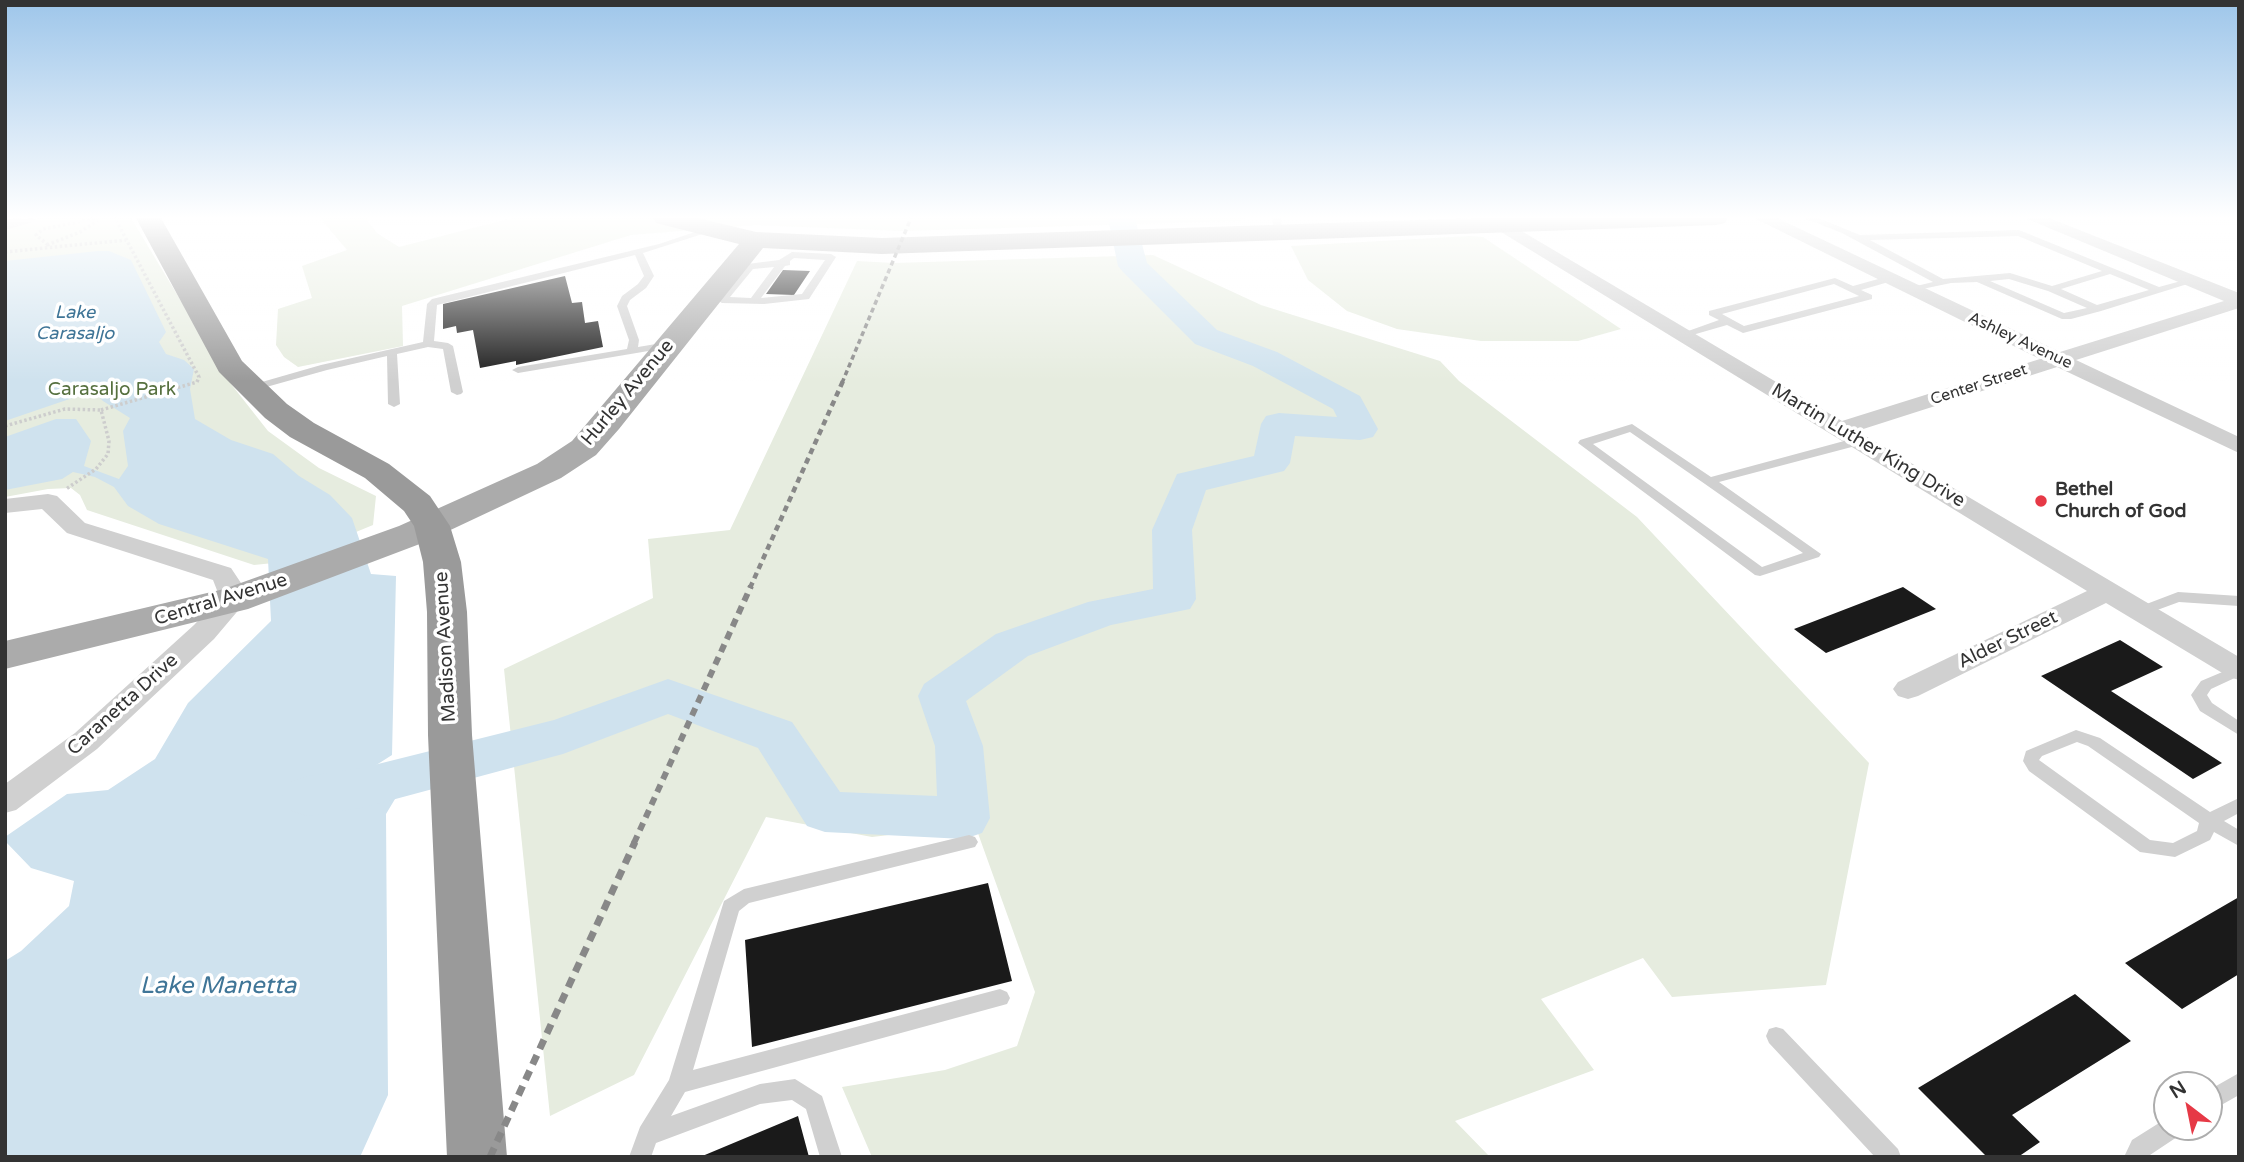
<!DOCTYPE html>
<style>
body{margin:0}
#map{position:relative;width:2244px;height:1162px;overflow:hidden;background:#fff;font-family:"Varela Round",sans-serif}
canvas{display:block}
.frame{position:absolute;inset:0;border:7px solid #333;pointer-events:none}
.north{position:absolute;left:2153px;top:1071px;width:70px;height:70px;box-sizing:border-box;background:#fff;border:2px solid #adadad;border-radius:50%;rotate:328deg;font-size:19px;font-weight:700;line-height:28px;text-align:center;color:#333}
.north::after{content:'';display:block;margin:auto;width:24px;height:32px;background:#e63946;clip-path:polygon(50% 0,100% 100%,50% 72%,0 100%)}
</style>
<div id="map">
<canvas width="2244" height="1162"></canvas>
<div class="frame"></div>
<div class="north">N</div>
</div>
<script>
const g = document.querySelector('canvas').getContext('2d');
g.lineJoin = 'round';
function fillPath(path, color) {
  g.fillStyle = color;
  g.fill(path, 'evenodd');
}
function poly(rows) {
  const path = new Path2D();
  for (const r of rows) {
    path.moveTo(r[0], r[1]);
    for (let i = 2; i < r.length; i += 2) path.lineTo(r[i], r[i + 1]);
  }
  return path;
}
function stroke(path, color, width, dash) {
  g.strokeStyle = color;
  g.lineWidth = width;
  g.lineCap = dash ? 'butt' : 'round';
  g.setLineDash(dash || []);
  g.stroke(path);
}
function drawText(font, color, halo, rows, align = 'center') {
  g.font = font + ' "Varela Round",sans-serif';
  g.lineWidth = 7;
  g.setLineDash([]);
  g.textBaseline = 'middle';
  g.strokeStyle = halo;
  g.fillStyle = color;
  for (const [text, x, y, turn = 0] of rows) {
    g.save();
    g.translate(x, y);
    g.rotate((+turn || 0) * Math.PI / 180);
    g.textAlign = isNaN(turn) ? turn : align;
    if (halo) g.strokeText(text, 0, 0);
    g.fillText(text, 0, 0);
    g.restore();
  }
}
fillPath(poly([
 [38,218,131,218,231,384,268,431,319,468,376,496,373,525,283,562,254,565,87,510,80,495,71,488,48,489,5,497,5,228],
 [320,218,366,218,377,233,399,247,512,218,1245,218,1241,221,902,231,754,225,631,235,402,306,403,346,298,367,284,357,276,345,278,309,312,298,302,266,347,250],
 [1470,236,1483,237,1621,329,1578,341,1481,341,1397,329,1347,311,1308,280,1291,246],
 [1153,255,1261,305,1440,361,1459,381,1637,517,1869,763,1826,985,1672,997,1643,958,1541,999,1594,1070,1455,1121,1490,1157,872,1157,842,1087,945,1070,1017,1046,1035,992,975,825,872,837,766,817,634,1075,550,1116,504,669,653,598,648,539,730,530,857,261,894,263]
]), '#e6ecdf');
fillPath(poly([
 [98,251,109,251,131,260,166,332,159,342,166,354,184,360,194,369,190,389,195,419,231,440,273,454,299,476,330,495,352,518,371,574,396,576,392,755,370,769,363,778,362,788,370,797,395,799,386,814,388,1095,360,1157,5,1157,5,961,21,951,69,906,74,881,31,868,5,841,5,837,67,794,108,790,155,759,188,703,271,621,268,559,159,524,128,506,114,487,95,477,73,472,62,479,5,490,5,437,56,419,76,419,91,441,84,466,119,479,128,466,123,431,130,418,103,401,93,391,5,421,5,261]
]), '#cfe2ee');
fillPath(poly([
 [1108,218,1135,218,1147,263,1217,330,1277,352,1360,396,1378,429,1373,437,1360,440,1295,436,1290,463,1284,471,1206,490,1192,530,1196,599,1190,609,1111,625,1028,656,966,701,983,746,990,818,982,833,964,839,825,832,807,826,758,748,668,714,563,754,362,808,307,816,289,810,282,796,289,782,307,776,362,768,554,720,668,679,792,722,840,792,937,796,935,746,918,696,924,684,996,634,1088,602,1153,589,1152,530,1177,474,1254,456,1261,424,1266,416,1279,413,1337,417,1333,409,1253,366,1195,344,1123,272,1118,266,1108,218]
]), '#cfe2ee');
fillPath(poly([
 [783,270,810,271,794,295,766,294],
 [565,276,572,303,582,302,585,323,598,321,603,347,516,365,516,361,480,368,473,330,457,333,456,326,443,329,443,304],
 [1903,587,1936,609,1826,653,1794,629],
 [2120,640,2163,667,2111,691,2222,763,2193,779,2041,676],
 [988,883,1012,981,752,1047,745,940],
 [2239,897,2239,974,2182,1009,2125,963],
 [2075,994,2131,1041,2012,1115,2040,1142,2018,1157,1987,1157,1918,1088],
 [798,1116,809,1157,700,1157]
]), '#1a1a1a');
stroke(poly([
 [47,245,80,232,99,220],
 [48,245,36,235,43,229,98,218],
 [5,252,126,240],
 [101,410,197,382,199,377,115,218],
 [5,426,65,409,101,410,109,441,108,454,96,469,66,489]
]), '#cdcdcd', 3.5, [2.5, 2.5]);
fillPath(poly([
 [1272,218,1281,218,1282,234,1274,232,1272,218],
 [1804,218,1818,218,1860,235,2019,230,2159,287,2192,278,2197,281,2101,311,2071,319,2062,319,1977,282,1951,283,1908,292,1908,288,1933,282,1842,233,1804,218],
 [2018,236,2102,271,2052,286,2010,273,1943,279,1870,240,2018,236],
 [2110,274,2149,290,2097,305,2061,289,2110,274],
 [2009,279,2048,291,2087,308,2064,313,1990,281,2009,279],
 [707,228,715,230,643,253,654,276,646,288,630,300,627,306,639,340,638,347,668,342,672,343,672,347,518,373,512,370,518,367,627,349,629,340,617,306,622,296,638,284,644,276,635,255,437,305,434,341,448,343,453,346,463,392,461,394,457,395,451,392,443,349,428,347,397,354,400,404,394,407,388,404,387,356,327,370,252,391,246,388,248,386,321,365,423,342,427,304,432,299,659,244,707,228],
 [792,252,831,254,836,257,809,299,764,304,722,303,717,300,747,264,779,260,792,252],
 [794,258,825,260,802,294,761,298,785,266,790,265,790,261,794,258],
 [774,267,751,298,730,297,753,269,774,267],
 [1889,276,1892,277,1892,281,1861,290,1872,295,1872,299,1743,333,1727,325,1682,338,1677,335,1719,320,1709,315,1709,311,1835,278,1853,286,1889,276],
 [1834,284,1859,296,1744,326,1722,314,1834,284],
 [1632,424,1711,477,1859,437,1865,441,1863,444,1719,482,1821,554,1819,557,1760,576,1755,575,1578,443,1580,440,1632,424],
 [1630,432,1705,484,1803,553,1762,567,1593,444,1630,432],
 [2178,592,2239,596,2239,606,2179,602,2141,616,2134,611,2136,608,2178,592],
 [2239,665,2239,676,2211,689,2207,695,2212,703,2239,721,2239,735,2200,711,2191,695,2201,681,2239,665],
 [2076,730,2100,738,2210,812,2239,798,2239,813,2224,821,2239,830,2239,846,2214,832,2210,840,2175,857,2140,852,2029,771,2023,761,2026,751,2076,730],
 [2077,742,2088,746,2199,823,2197,831,2173,843,2150,840,2039,760,2042,756,2077,742],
 [969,835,975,837,978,842,975,847,749,903,739,911,693,1070,1000,989,1007,992,1010,998,1007,1004,685,1092,671,1116,760,1084,795,1079,822,1096,842,1157,820,1157,806,1109,792,1100,760,1104,656,1143,651,1157,629,1157,640,1127,669,1080,724,901,744,889,969,835],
 [1776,1027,1783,1029,1898,1149,1901,1157,1875,1157,1769,1043,1766,1036,1769,1029,1776,1027],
 [2239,1073,2239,1095,2209,1112,2209,1090,2239,1073],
 [2167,1118,2167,1127,2183,1127,2180,1135,2147,1157,2124,1157,2132,1140,2167,1118]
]), '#d0d0d0');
fillPath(poly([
 [35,218,33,222,5,230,5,219,35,218],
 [1754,218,1777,218,2060,352,2224,301,2025,218,2049,218,2239,293,2239,308,2076,360,2239,437,2239,453,2057,367,1857,431,2239,657,2239,680,2229,677,2106,603,1918,696,1908,699,1898,696,1893,689,1898,682,2087,591,1488,224,1497,219,1503,220,1842,421,2040,359,1754,218],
 [48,494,57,496,85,523,231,568,243,586,247,600,214,639,97,749,16,810,5,813,5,784,75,733,194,625,220,598,213,580,67,533,42,509,5,513,5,499,48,494]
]), '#d0d0d0');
fillPath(poly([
 [653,218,698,218,756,232,882,238,1478,218,1728,218,1725,223,1716,225,882,254,763,248,619,429,596,455,561,478,425,542,248,609,5,669,5,641,224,589,399,526,537,464,572,441,739,244,656,223,653,218]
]), '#ababab');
fillPath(poly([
 [136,218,161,218,242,361,287,404,314,423,389,464,430,496,450,526,461,562,467,612,472,735,507,1157,447,1157,428,735,427,612,423,562,414,526,404,511,365,478,290,437,265,418,219,372,136,218]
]), '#9a9a9a');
stroke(poly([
 [842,383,911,218]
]), '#888', 3.5, [5, 3.5]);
stroke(poly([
 [750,588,843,381]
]), '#888', 4.5, [6, 4.5]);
stroke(poly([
 [634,843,751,586]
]), '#888', 6, [8, 6]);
stroke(poly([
 [490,1157,635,842]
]), '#888', 7, [10, 7]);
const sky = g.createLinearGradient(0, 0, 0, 381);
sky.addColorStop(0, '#9ec6ea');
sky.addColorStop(0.57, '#fff');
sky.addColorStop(1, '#ffffff00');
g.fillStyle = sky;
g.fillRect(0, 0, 2244, 381);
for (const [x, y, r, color] of [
 [2041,501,7,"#e63946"]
]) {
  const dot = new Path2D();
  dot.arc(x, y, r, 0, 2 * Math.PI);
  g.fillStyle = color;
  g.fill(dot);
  stroke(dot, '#fff', 2.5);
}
drawText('16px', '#333', '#fff', [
 ["Ashley Avenue",2020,341,25],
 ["Center Street",1979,385,-18]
]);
drawText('italic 18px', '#3f7597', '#fff', [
 ["Lake",75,313],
 ["Carasaljo",75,334]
]);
drawText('19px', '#56703f', '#fff', [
 ["Carasaljo Park",112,390]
]);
drawText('19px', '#333', '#fff', [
 ["Hurley Avenue",628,393,-50],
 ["Martin Luther King Drive",1868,446,31],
 ["Central Avenue",221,600,-17],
 ["Alder Street",2008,640,-26],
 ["Madison Avenue",446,647,-93],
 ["Caranetta Drive",123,705,-42]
]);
drawText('bold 19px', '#333', '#fff', [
 ["Bethel",2055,490],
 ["Church of God",2055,512]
], 'left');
drawText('italic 24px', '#3f7597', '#fff', [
 ["Lake Manetta",218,987]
]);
</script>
